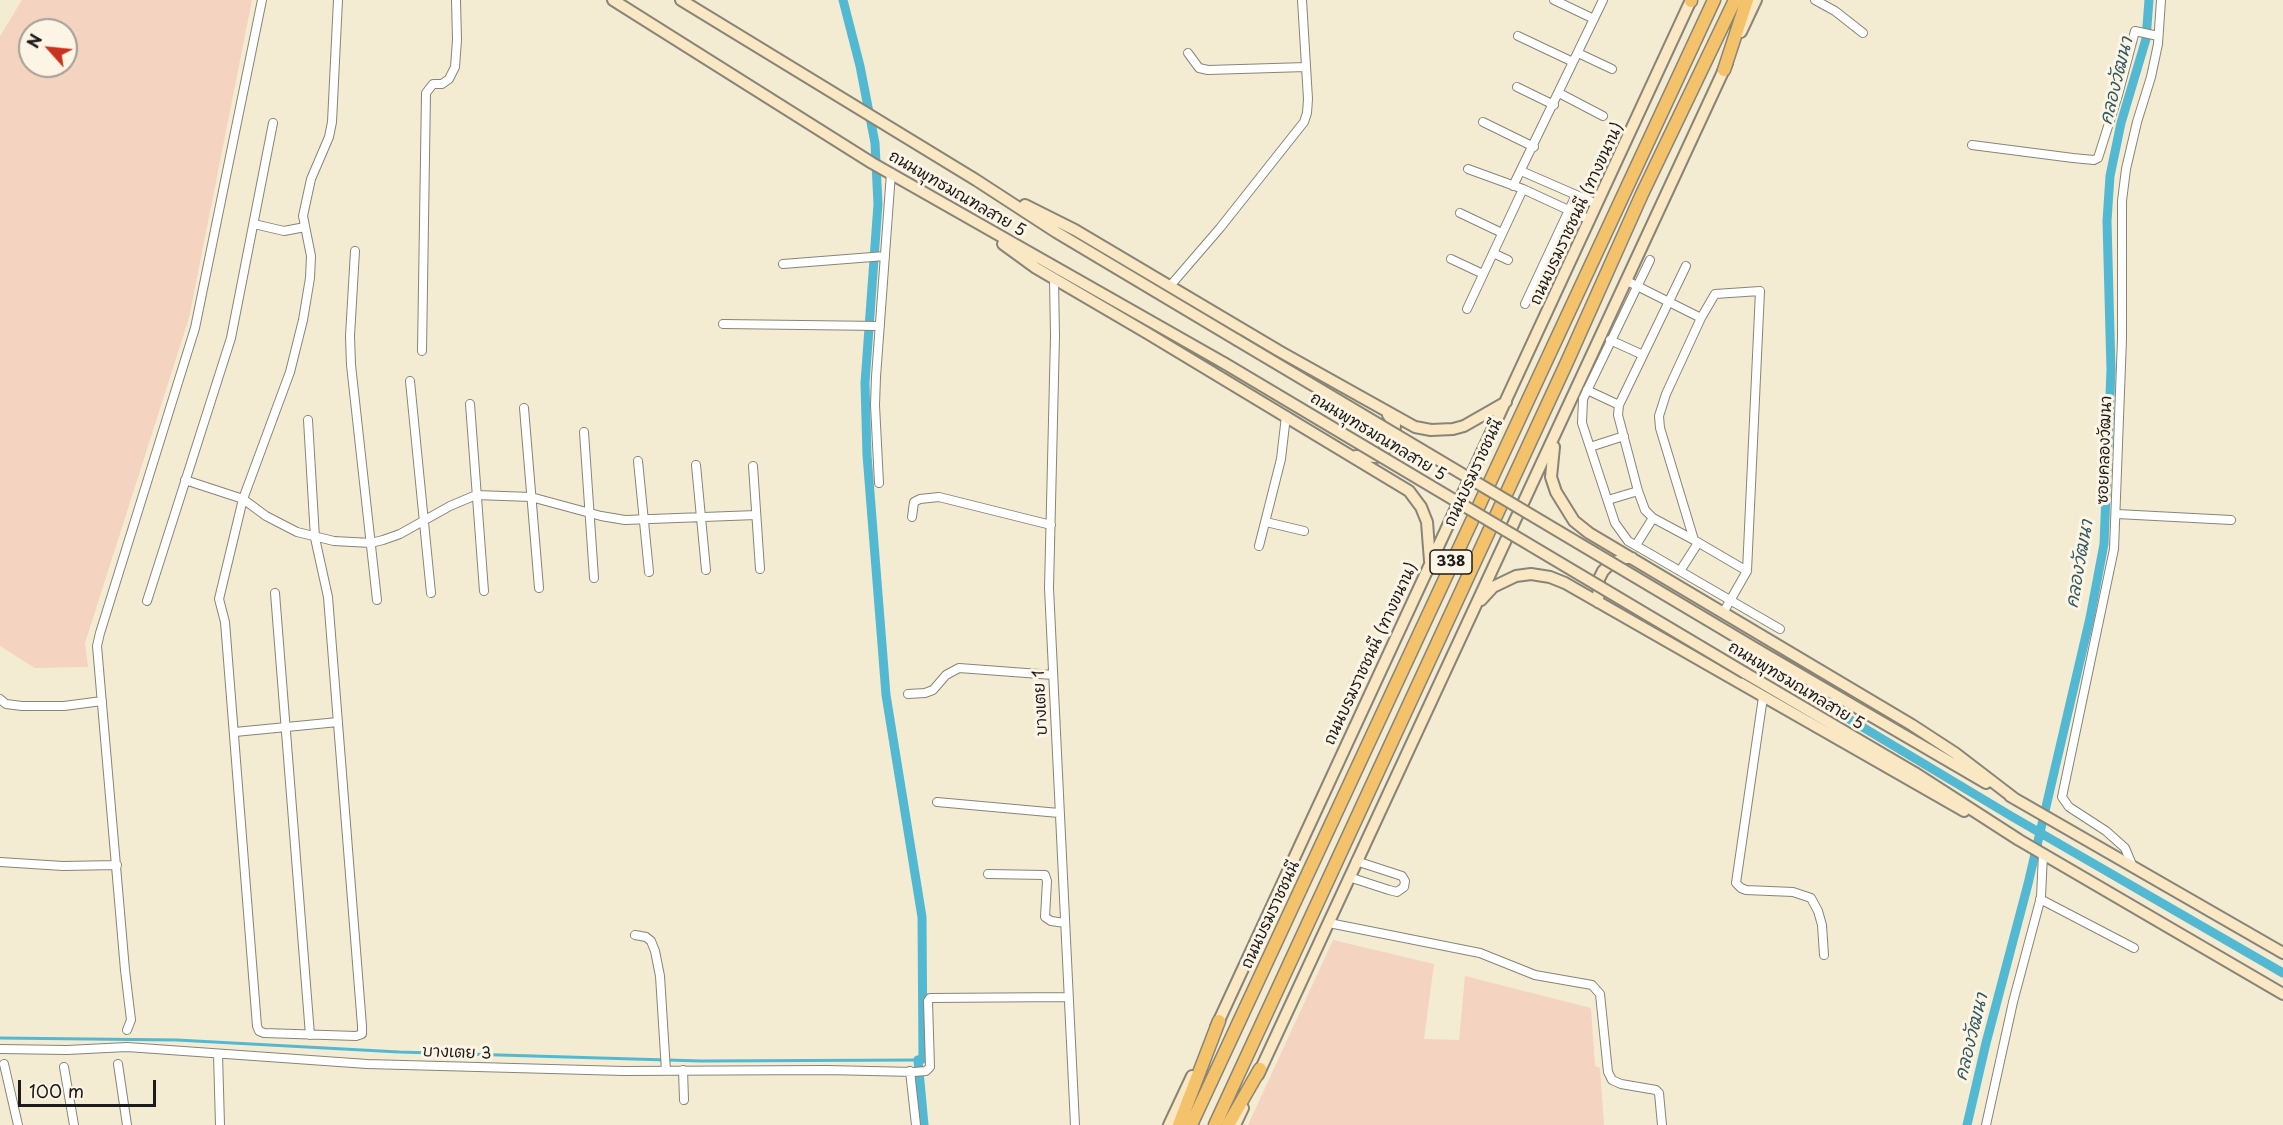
<!DOCTYPE html>
<meta charset="utf-8">
<style>
body{margin:0}
#map{position:relative;width:2283px;height:1125px;overflow:hidden;background:#f3ecd3;font-family:"Playpen Sans",sans-serif}
canvas{display:block}
.north{position:absolute;left:18px;top:18px;width:60px;height:60px;box-sizing:border-box;background:#fcf5e5;border:2px solid #a29e95;border-radius:50%;rotate:297deg;font-size:16px;font-weight:700;line-height:24px;text-align:center;color:#1c1c1c}
.north::after{content:'';display:block;margin:auto;width:21px;height:27px;background:#c8321e;clip-path:polygon(50% 0,100% 100%,50% 72%,0 100%)}
.scale{position:absolute;left:18px;top:1080px;width:138px;height:27px;box-sizing:border-box;border:3px solid #1c1c1c;border-top:0;padding-left:8px;font-size:18px;line-height:21px;white-space:nowrap;color:#1c1c1c;-webkit-text-stroke:4px #fcf5e5;paint-order:stroke}
</style>
<div id="map">
<canvas width="2283" height="1125"></canvas>
<div class="north">N</div>
<div class="scale">100 m</div>
</div>
<script>
const g = document.querySelector('canvas').getContext('2d');
g.lineJoin = 'round';
function fillPath(path, color) {
  g.fillStyle = color;
  g.fill(path, 'evenodd');
}
function poly(rows) {
  const path = new Path2D();
  for (const r of rows) {
    path.moveTo(r[0], r[1]);
    for (let i = 2; i < r.length; i += 2) path.lineTo(r[i], r[i + 1]);
  }
  return path;
}
function stroke(path, color, width, dash) {
  g.strokeStyle = color;
  g.lineWidth = width;
  g.lineCap = dash ? 'butt' : 'round';
  g.setLineDash(dash || []);
  g.stroke(path);
}
function drawText(font, color, halo, rows, align = 'center') {
  g.font = font + ' "Playpen Sans","Playpen Sans Thai",sans-serif';
  g.lineWidth = 6;
  g.setLineDash([]);
  g.textBaseline = 'middle';
  g.strokeStyle = halo;
  g.fillStyle = color;
  for (const [text, x, y, turn = 0] of rows) {
    g.save();
    g.translate(x, y);
    g.rotate((+turn || 0) * Math.PI / 180);
    g.textAlign = isNaN(turn) ? turn : align;
    if (halo) g.strokeText(text, 0, 0);
    g.fillText(text, 0, 0);
    g.restore();
  }
}
fillPath(poly([
 [22,0,252,0,189,318,85,643,88,667,35,668,0,646,0,36],
 [30,30,66,30,66,66,30,66],
 [1333,940,1434,964,1424,1039,1459,1040,1465,976,1591,1008,1595,1066,1600,1068,1604,1125,1248,1125]
]), '#f4d3c1');
stroke(poly([
 [0,1038,177,1040,399,1052,701,1061,918,1060]
]), '#53b8d1', 3);
stroke(poly([
 [843,0,860,66,875,143,878,204,865,383,867,455,886,695,922,917,923,1059,918,1060,924,1125],
 [1849,719,2011,816,2283,973],
 [1967,1125,1986,1043,2028,884,2090,618,2104,544,2111,370,2107,221,2110,176,2121,123,2146,39,2149,0]
]), '#53b8d1', 9);
const minor = poly([
 [1554,0,1594,19],
 [1815,0,1835,11,1863,33],
 [1518,36,1573,62],
 [1188,53,1199,68,1208,70,1306,67],
 [1578,53,1612,69],
 [1517,87,1554,105],
 [1559,93,1603,116],
 [1483,122,1534,147],
 [1972,145,2073,158,2094,160,2098,158,2118,95,2135,31,2158,36],
 [1468,169,1523,189,1590,220],
 [1521,171,1597,204],
 [1513,186,1603,0],
 [1460,213,1502,233],
 [254,224,284,231,305,227],
 [355,251,350,336,351,365,377,600],
 [1493,253,1508,260],
 [1451,259,1483,274],
 [1650,260,1583,399,1582,423,1615,523,1628,541,1780,629],
 [783,264,885,256],
 [1686,266,1619,405,1618,415,1638,491,1645,510,1653,518,1694,540],
 [1054,279,1055,336,1049,588,1075,1125],
 [1627,281,1701,318],
 [1170,286,1220,228,1304,122,1307,113,1308,99,1302,0],
 [1525,304,1576,195],
 [1467,309,1523,189],
 [723,324,880,326],
 [1610,340,1643,355],
 [422,351,426,93,433,84,442,84,449,79,455,67,457,40,456,0],
 [410,381,431,593],
 [1587,390,1619,405],
 [470,404,484,591],
 [524,408,539,588],
 [308,420,315,538,328,597,362,1026,362,1034,356,1036,264,1033,259,1031,257,1026,225,622,219,599,243,499,290,372,303,320,310,278,311,256,303,216,311,179,329,137,332,122,338,0],
 [584,432,594,578],
 [1590,447,1624,436],
 [638,461,649,572],
 [696,465,706,570],
 [753,466,760,569],
 [185,480,243,499,266,516,297,532,334,541,371,543,383,540,400,534,450,506,476,495,531,497,601,516,625,520,756,515],
 [879,483,875,405,876,377,891,173],
 [1608,500,1638,491],
 [2117,514,2231,520],
 [912,517,914,502,920,499,939,497,1051,525],
 [1266,522,1304,531],
 [1636,545,1653,518],
 [1259,546,1281,459,1286,416],
 [1680,571,1698,543],
 [275,593,310,1035],
 [147,601,231,338,273,123],
 [1723,613,1747,571,1760,291,1715,294,1701,318,1666,394,1659,416,1660,428,1694,540,1747,571],
 [908,694,925,693,933,690,946,675,959,668,1053,675],
 [1763,697,1736,883,1741,888,1746,890,1793,892,1811,898,1818,911,1822,925,1824,955],
 [0,699,6,704,22,706,64,706,102,701],
 [235,732,338,722],
 [937,802,1059,813],
 [0,862,63,866,117,865],
 [2133,867,2125,848,2106,831,2069,807,2062,797,2114,549,2122,339,2122,201,2126,169,2137,122,2151,77,2158,44,2161,0],
 [988,874,1045,875,1047,881,1045,917,1051,921,1065,923],
 [1349,877,1389,890,1397,892,1404,887,1405,881,1402,876,1356,861],
 [2040,899,2134,948],
 [1329,923,1480,953,1535,975,1592,985,1600,994,1608,1072,1612,1080,1621,1084,1656,1090,1659,1093,1662,1125],
 [635,935,646,937,651,941,655,951,660,976,666,1071],
 [127,1030,131,1020,125,970,97,646,100,633,195,328,262,0],
 [0,1049,67,1050,127,1047,367,1064,624,1071,827,1070,914,1072,926,1071,930,1067,928,1001,930,998,1068,997],
 [218,1054,220,1125],
 [4,1064,18,1125],
 [118,1064,127,1125],
 [64,1067,74,1125],
 [683,1070,684,1100],
 [910,1071,916,1125],
 [1986,1125,2013,1002,2041,897,2043,854]
]);
const secondary = poly([
 [613,0,872,163,1224,363],
 [681,0,976,180,1056,232,1237,340],
 [1741,32,1756,0],
 [1025,205,1075,230,1279,351,1415,427,1431,430,1453,429,1464,426,1506,402],
 [1003,244,1036,268,1147,333,1409,491,1421,507,1427,522,1430,561],
 [1554,447,1551,477,1556,492,1574,521,1589,533,1912,725,1955,753,2015,799],
 [1356,456,1376,457,1383,452,1394,436,1395,425,1388,415],
 [1481,600,1493,587,1516,576,1531,574,1550,577,1565,583,1964,811],
 [1598,602,1599,579,1603,571,1610,564,1625,558,1632,558],
 [1758,650,1986,783],
 [1745,673,1915,773,2019,840,2283,994],
 [2010,796,2283,953],
 [1216,1027,1691,0],
 [1258,1075,1727,63],
 [1169,1125,1192,1076],
 [1235,1125,1243,1108]
]);
const trunk = poly([
 [1691,1,1691,0],
 [1724,70,1747,0],
 [1179,1125,1219,1021],
 [1191,1125,1714,0],
 [1215,1125,1567,362,1642,194,1735,0],
 [1228,1125,1260,1069]
]);
stroke(minor, '#888478', 10);
stroke(secondary, '#888478', 14);
stroke(trunk, '#888478', 15);
stroke(minor, '#fff', 8);
stroke(secondary, '#fae7c3', 10);
stroke(trunk, '#f3c26a', 12);
const secondaryBridge = poly([
 [1237,340,1758,650],
 [1224,363,1745,673]
]);
stroke(secondaryBridge, '#888478', 14, []);
stroke(secondaryBridge, '#fae7c3', 10);
for (const [x, y, w] of [
 [1451,562,42]
]) {
  const box = new Path2D();
  box.roundRect(x - w / 2, y - 12, w, 24, 4.5);
  g.fillStyle = '#fcf5e5';
  g.fill(box);
  stroke(box, '#1c1c1c', 1.5);
}
drawText('bold 15px', '#1c1c1c', null, [
 ["338",1451,562]
]);
drawText('16px', '#1c1c1c', '#fcf5e5', [
 ["ถนนพุทธมณฑลสาย 5",957,194,30],
 ["ถนนบรมราชชนนี (ทางขนาน)",1577,214,-65],
 ["ถนนพุทธมณฑลสาย 5",1378,437,31],
 ["ซอยคลองวัฒนา",2105,450,-88],
 ["ถนนบรมราชชนนี",1474,473,-65],
 ["ถนนบรมราชชนนี (ทางขนาน)",1371,654,-65],
 ["ถนนพุทธมณฑลสาย 5",1796,686,31],
 ["บางเตย 1",1041,703,-93],
 ["ถนนบรมราชชนนี",1271,915,-65],
 ["บางเตย 3",457,1053,2]
]);
drawText('italic 18px', '#325a64', '#fcf5e5', [
 ["คลองวัฒนา",2117,81,-76],
 ["คลองวัฒนา",2080,564,-80],
 ["คลองวัฒนา",1972,1037,-76]
]);
</script>
